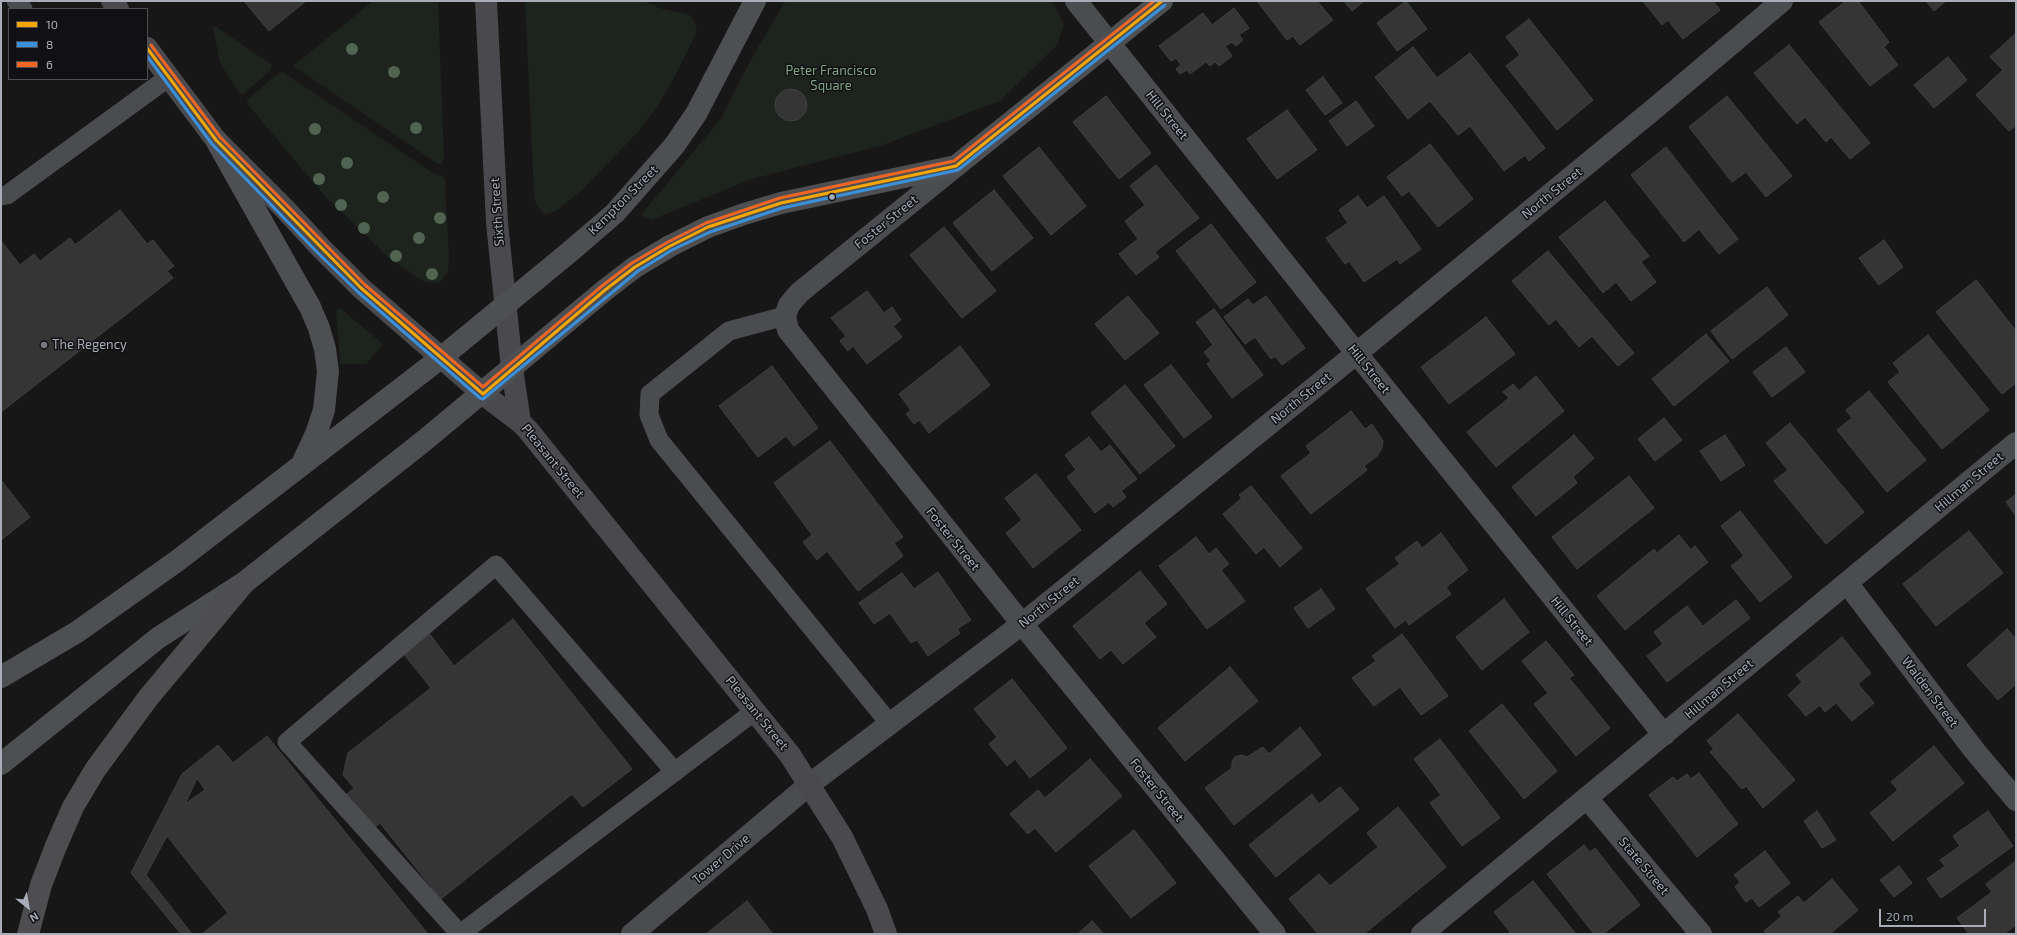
<!DOCTYPE html>
<style>
body{margin:0}
#map{position:relative;width:2017px;height:935px;overflow:hidden;background:#171717;font-family:"Exo 2",sans-serif}
canvas{display:block}
.frame{position:absolute;inset:0;border:2px solid #a8adb8;pointer-events:none}
.legend{position:absolute;left:8px;top:8px;width:140px;height:72px;box-sizing:border-box;background:#111113;border:1px solid #4d4f55;margin:0;padding:5px 7px;list-style:none;font-size:12px;color:#a8adb8}
.legend li{display:flex;align-items:center;gap:8px;height:20px}
.legend b{width:20px;border:1px solid #4d4f55}
.north{position:absolute;left:8px;top:887px;width:40px;height:40px;-webkit-text-stroke:3px #111113;paint-order:stroke;rotate:149deg;font-size:11px;font-weight:700;line-height:16px;text-align:center;color:#a8adb8}
.north::after{content:'';display:block;margin:auto;width:14px;height:18px;background:#a8adb8;clip-path:polygon(50% 0,100% 100%,50% 72%,0 100%)}
.scale{position:absolute;left:1879px;top:909px;width:107px;height:18px;box-sizing:border-box;border:2px solid #a8adb8;border-top:0;padding-left:5px;font-size:12px;line-height:14px;white-space:nowrap;color:#a8adb8;-webkit-text-stroke:3px #111113;paint-order:stroke}
</style>
<div id="map">
<canvas width="2017" height="935"></canvas>
<div class="frame"></div>
<ul class="legend">
<li><b style="height:5px;background:#f7a600"></b>10</li>
<li><b style="height:5px;background:#3a90db"></b>8</li>
<li><b style="height:5px;background:#f26522"></b>6</li>
</ul>
<div class="north">N</div>
<div class="scale">20 m</div>
</div>
<script>
const g = document.querySelector('canvas').getContext('2d');
g.lineJoin = 'round';
function fillPath(path, color) {
  g.fillStyle = color;
  g.fill(path, 'evenodd');
}
function poly(rows) {
  const path = new Path2D();
  for (const r of rows) {
    if (r.length === 3) {
      path.moveTo(r[0] + r[2], r[1]);
      path.arc(r[0], r[1], r[2], 0, 2 * Math.PI);
      continue;
    }
    path.moveTo(r[0], r[1]);
    for (let i = 2; i < r.length; i += 2) path.lineTo(r[i], r[i + 1]);
  }
  return path;
}
function stroke(path, color, width, dash) {
  g.strokeStyle = color;
  g.lineWidth = width;
  g.lineCap = dash ? 'butt' : 'round';
  g.setLineDash(dash || []);
  g.stroke(path);
}
function drawText(font, color, halo, rows, align = 'center') {
  g.font = font + ' "Exo 2",sans-serif';
  g.lineWidth = 3;
  g.setLineDash([]);
  g.textBaseline = 'middle';
  g.strokeStyle = halo;
  g.fillStyle = color;
  for (const [text, x, y, turn = 0] of rows) {
    g.save();
    g.translate(x, y);
    g.rotate((+turn || 0) * Math.PI / 180);
    g.textAlign = isNaN(turn) ? turn : align;
    if (halo) g.strokeText(text, 0, 0);
    g.fillText(text, 0, 0);
    g.restore();
  }
}
fillPath(poly([
 [373,1,438,1,444,157,442,164,438,164,293,66],
 [525,1,645,1,659,8,690,15,697,27,695,36,677,72,659,104,638,132,582,190,556,211,546,215,536,205,534,194],
 [785,1,1052,1,1064,25,1057,45,1000,101,880,146,752,179,651,220,641,215,722,117,747,67],
 [215,26,272,65,270,71,243,94,240,94,220,63,213,28],
 [283,72,433,173,443,176,445,179,449,258,448,272,440,282,432,283,423,281,390,259,325,196,248,105,247,101,248,99,279,73],
 [340,308,383,344,366,364,340,364,336,311]
]), '#1d241e');
const building = poly([
 [244,1,306,1,269,31,244,1],
 [1257,1,1317,1,1333,20,1300,45,1293,36,1287,40,1257,1],
 [1344,1,1364,1,1352,11,1344,1],
 [1406,1,1427,29,1397,51,1377,23,1406,1],
 [1643,1,1713,1,1720,10,1683,39,1668,20,1662,25,1643,1],
 [1846,1,1858,1,1889,42,1884,47,1898,65,1870,86,1819,22,1846,1],
 [1926,1,1946,1,1934,11,1926,1],
 [1234,8,1249,28,1239,35,1243,40,1236,46,1232,42,1225,46,1232,56,1219,66,1215,62,1210,66,1206,62,1190,74,1187,70,1180,74,1176,69,1181,65,1176,58,1171,61,1159,46,1203,13,1212,25,1234,8],
 [1529,19,1593,100,1557,130,1506,66,1520,55,1506,37,1529,19],
 [2016,33,2016,125,2009,131,1976,95,2003,70,1990,57,2016,33],
 [1789,45,1870,143,1850,159,1831,137,1826,142,1805,117,1797,124,1754,73,1789,45],
 [1413,47,1437,78,1470,53,1545,148,1529,161,1525,155,1504,171,1470,126,1458,135,1430,101,1408,119,1375,77,1413,47],
 [1948,57,1967,80,1934,108,1914,85,1948,57],
 [1323,77,1342,103,1325,115,1306,90,1323,77],
 [791,105,16],
 [1106,96,1151,153,1119,179,1073,122,1106,96],
 [1727,96,1792,176,1766,197,1746,172,1732,182,1689,127,1727,96],
 [1356,101,1374,126,1347,146,1329,121,1356,101],
 [1287,110,1317,150,1277,179,1247,139,1287,110],
 [1430,144,1473,199,1438,227,1409,191,1402,196,1387,177,1430,144],
 [1039,147,1086,206,1051,235,1003,176,1039,147],
 [1666,147,1738,239,1719,254,1699,229,1684,242,1631,175,1666,147],
 [1156,165,1199,218,1155,252,1159,257,1136,275,1119,254,1138,239,1125,221,1145,205,1130,186,1156,165],
 [994,190,1033,238,992,271,953,223,994,190],
 [1358,196,1367,208,1384,196,1421,249,1400,264,1397,259,1364,282,1349,261,1345,264,1326,238,1348,223,1339,210,1358,196],
 [1605,201,1649,256,1641,262,1656,282,1631,301,1616,282,1603,293,1559,237,1605,201],
 [120,210,147,244,153,240,174,266,167,271,173,278,1,412,1,241,20,265,34,254,40,261,70,238,75,245,120,210],
 [1211,224,1256,282,1221,309,1176,251,1211,224],
 [944,227,996,291,962,318,910,255,944,227],
 [1884,240,1903,267,1879,285,1859,258,1884,240],
 [1548,251,1634,353,1618,366,1592,336,1579,347,1556,319,1549,325,1512,281,1548,251],
 [1976,280,2016,331,2016,383,2002,394,1936,312,1976,280],
 [1767,287,1788,315,1732,359,1711,331,1767,287],
 [867,291,884,313,892,307,901,320,893,326,902,337,867,364,853,346,848,351,840,341,846,336,831,318,867,291],
 [1128,296,1159,333,1125,360,1095,324,1128,296],
 [1266,296,1305,348,1282,365,1275,356,1271,359,1255,337,1245,344,1224,317,1248,299,1253,305,1266,296],
 [1214,309,1263,375,1232,398,1207,364,1211,361,1204,352,1213,345,1196,322,1214,309],
 [1486,317,1515,354,1449,404,1421,367,1486,317],
 [1706,334,1729,361,1674,406,1652,379,1706,334],
 [1928,335,1989,410,1942,449,1888,382,1900,372,1893,363,1928,335],
 [960,346,990,385,929,433,919,420,914,424,906,414,911,410,899,394,960,346],
 [1786,347,1805,372,1772,397,1753,372,1786,347],
 [1171,365,1212,417,1184,438,1144,385,1171,365],
 [772,366,818,428,794,446,786,436,758,457,719,406,772,366],
 [1536,376,1564,411,1496,467,1467,432,1509,398,1503,392,1513,384,1519,391,1536,376],
 [1125,385,1175,446,1140,474,1091,413,1125,385],
 [1869,391,1926,460,1887,492,1837,430,1852,418,1846,410,1869,391],
 [1351,411,1365,429,1372,424,1383,441,1382,448,1377,456,1364,466,1367,470,1311,514,1281,476,1311,453,1306,446,1351,411],
 [1664,418,1682,440,1655,461,1638,439,1664,418],
 [1790,423,1864,512,1826,544,1774,481,1788,470,1766,443,1790,423],
 [1574,435,1594,458,1573,477,1577,483,1536,516,1512,487,1574,435],
 [1725,435,1745,465,1721,481,1700,451,1725,435],
 [1089,437,1101,452,1110,445,1137,479,1121,491,1126,497,1113,507,1109,502,1095,513,1067,477,1076,470,1065,455,1089,437],
 [830,441,903,537,894,543,903,556,858,591,827,551,817,560,803,542,812,535,774,483,830,441],
 [1036,474,1081,530,1033,568,1006,533,1022,520,1005,498,1036,474],
 [1629,476,1654,508,1577,569,1552,537,1629,476],
 [1,480,30,517,1,540,1,480],
 [1251,486,1302,548,1280,567,1264,547,1256,554,1223,514,1242,498,1239,495,1251,486],
 [2016,494,2016,516,2006,502,2016,494],
 [1740,511,1792,577,1760,602,1731,566,1744,556,1721,526,1740,511],
 [1969,531,2003,573,1936,626,1903,584,1969,531],
 [1441,533,1468,570,1446,587,1451,594,1409,625,1406,620,1395,628,1366,589,1400,564,1395,558,1417,541,1422,548,1441,533],
 [1679,535,1691,550,1695,546,1708,562,1625,630,1597,596,1654,549,1657,553,1679,535],
 [1196,537,1209,554,1216,548,1229,564,1221,570,1245,601,1207,629,1159,566,1196,537],
 [1140,571,1167,604,1144,623,1156,637,1123,664,1111,650,1100,659,1073,626,1140,571],
 [938,572,971,620,957,629,960,633,928,656,917,640,911,643,890,613,874,624,859,603,902,573,914,589,938,572],
 [1321,589,1335,609,1308,628,1294,608,1321,589],
 [1504,599,1529,632,1482,670,1456,637,1504,599],
 [1736,600,1750,618,1667,682,1647,656,1663,644,1654,632,1687,606,1703,626,1736,600],
 [513,619,632,769,583,807,572,794,441,899,380,823,373,829,346,795,354,788,343,775,348,753,431,688,403,653,429,633,454,666,513,619],
 [2007,629,2016,639,2016,684,1998,700,1967,665,2007,629],
 [1402,634,1448,696,1421,715,1400,687,1374,706,1352,678,1376,661,1372,656,1402,634],
 [1842,637,1871,673,1858,684,1874,703,1852,721,1836,703,1825,712,1820,705,1806,716,1788,695,1802,682,1796,675,1842,637],
 [1546,641,1574,675,1569,678,1610,728,1576,756,1534,704,1548,693,1522,661,1546,641],
 [1230,667,1258,701,1185,761,1158,728,1230,667],
 [1012,679,1067,748,1030,778,1015,759,1007,766,989,744,997,737,974,709,1012,679],
 [1502,704,1557,771,1524,799,1469,731,1502,704],
 [1738,714,1795,780,1763,808,1746,786,1742,789,1710,752,1714,749,1707,741,1738,714],
 [1300,727,1321,755,1234,825,1205,788,1232,768,1232,762,1235,757,1241,755,1247,757,1263,747,1269,754,1300,727],
 [267,736,428,934,202,934,228,913,167,836,146,875,192,934,181,934,131,873,182,774,218,745,233,763,267,736],
 [197,778,205,790,185,804,197,778],
 [1440,739,1500,818,1462,846,1430,803,1441,795,1414,759,1440,739],
 [1934,746,1964,783,1893,841,1870,813,1898,790,1891,782,1934,746],
 [1090,759,1122,796,1056,852,1035,828,1028,834,1010,814,1038,790,1045,798,1090,759],
 [1699,773,1738,824,1697,857,1649,795,1673,777,1677,781,1687,774,1691,779,1699,773],
 [1340,787,1359,809,1276,877,1249,845,1312,794,1319,804,1340,787],
 [1398,807,1446,867,1364,934,1318,934,1289,899,1319,874,1330,886,1378,847,1367,833,1398,807],
 [1817,811,1836,840,1822,848,1804,821,1817,811],
 [1988,811,2013,846,1941,898,1927,879,1945,866,1940,860,1960,846,1953,836,1988,811],
 [1134,830,1176,883,1131,918,1089,866,1134,830],
 [1584,845,1590,852,1595,848,1640,905,1603,934,1594,934,1547,874,1584,845],
 [1765,851,1790,883,1759,907,1752,898,1746,902,1735,887,1740,882,1734,875,1765,851],
 [2016,861,2016,925,2004,934,1969,934,1957,918,1992,892,1986,884,2016,861],
 [1899,866,1912,883,1894,897,1880,880,1899,866],
 [1832,879,1858,910,1830,934,1767,934,1764,931,1782,916,1778,912,1798,896,1804,903,1832,879],
 [1533,881,1576,934,1508,934,1510,932,1494,912,1533,881],
 [747,901,773,934,706,934,747,901],
 [1092,921,1104,934,1078,934,1092,921]
]);
fillPath(building, '#353536');
stroke(building, '#3f4043', 1);
stroke(poly([
 [16,1,23,9],
 [1,196,7,195,169,77],
 [785,316,729,331,650,394,649,415,659,440,890,724],
 [460,934,287,742,496,565,675,772],
 [460,934,755,711]
]), '#4b4c50', 19);
stroke(poly([
 [1076,1,1341,334,1664,735],
 [956,166,799,293,789,305,785,316,788,330,1022,624,1275,934],
 [1847,583,1974,750,2016,800],
 [1587,798,1701,934],
 [632,934,810,784],
 [1422,934,2016,443]
]), '#4b4c50', 22);
stroke(poly([
 [810,784,1022,624,1357,353,1654,109,1782,1]
]), '#4b4c50', 22);
stroke(poly([
 [112,1,118,9],
 [486,1,497,223,512,368,520,422],
 [147,48,216,140,283,207,321,248,361,288,483,394,520,422,528,430,790,755,842,837,877,909,886,934]
]), '#4a4a4e', 22);
stroke(poly([
 [216,140,310,307,319,328,325,349,328,371,324,410,316,434,302,464],
 [1,677,77,632,177,561,442,357,572,250,615,213,674,146,696,114,755,1],
 [1,764,158,638,245,582,425,440,605,290,635,267,670,246,708,227,744,214,781,203,956,166,1162,1]
]), '#4d4f52', 22);
stroke(poly([
 [28,934,41,885,56,846,73,807,95,770,148,698,245,582]
]), '#4e4e51', 22);
stroke(poly([
 [147,48,216,140,361,288,483,394,605,290,635,267,670,246,708,227,781,203,956,166,1162,1]
]), '#f7a600', 3);
stroke(poly([
 [147,56,212,144,317,252,358,292,480,398,483,399,638,271,672,250,710,232,782,208,958,170,1165,5]
]), '#3a90db', 3);
stroke(poly([
 [151,45,220,137,364,284,483,387,602,286,632,263,668,242,706,223,780,198,954,161,1154,1]
]), '#f26522', 3);
g.fillStyle = '#506451';
for (const [x, y] of [
 [352,49],
 [394,72],
 [416,128],
 [315,129],
 [347,163],
 [319,179],
 [383,197],
 [341,205],
 [440,218],
 [364,228],
 [419,238],
 [396,256],
 [432,274]
]) {
  g.beginPath();
  g.arc(x, y, 6, 0, 2 * Math.PI);
  g.fill();
}
for (const [x, y, r, color] of [
 [832,197,3.5,"#a8adb8"],
 [44,345,4,"#757880"]
]) {
  const dot = new Path2D();
  dot.arc(x, y, r, 0, 2 * Math.PI);
  g.fillStyle = color;
  g.fill(dot);
  stroke(dot, '#111113', 1.5);
}
drawText('13px', '#7fa381', '#111113', [
 ["Peter Francisco",831,71],
 ["Square",831,86]
]);
drawText('13px', '#a8adb8', '#111113', [
 ["Hill Street",1167,115,51],
 ["North Street",1552,193,-39],
 ["Kempton Street",623,200,-45],
 ["Sixth Street",497,212,-94],
 ["Foster Street",886,222,-39],
 ["Hill Street",1369,369,51],
 ["North Street",1301,398,-39],
 ["Pleasant Street",553,461,51],
 ["Hillman Street",1969,482,-40],
 ["Foster Street",953,539,51],
 ["North Street",1049,602,-39],
 ["Hill Street",1572,621,51],
 ["Hillman Street",1719,689,-40],
 ["Walden Street",1930,692,53],
 ["Pleasant Street",757,713,51],
 ["Foster Street",1157,790,51],
 ["Tower Drive",721,859,-40],
 ["State Street",1644,866,50]
]);
drawText('13px', '#a8adb8', '#111113', [
 ["The Regency",52,345]
], 'left');
</script>
